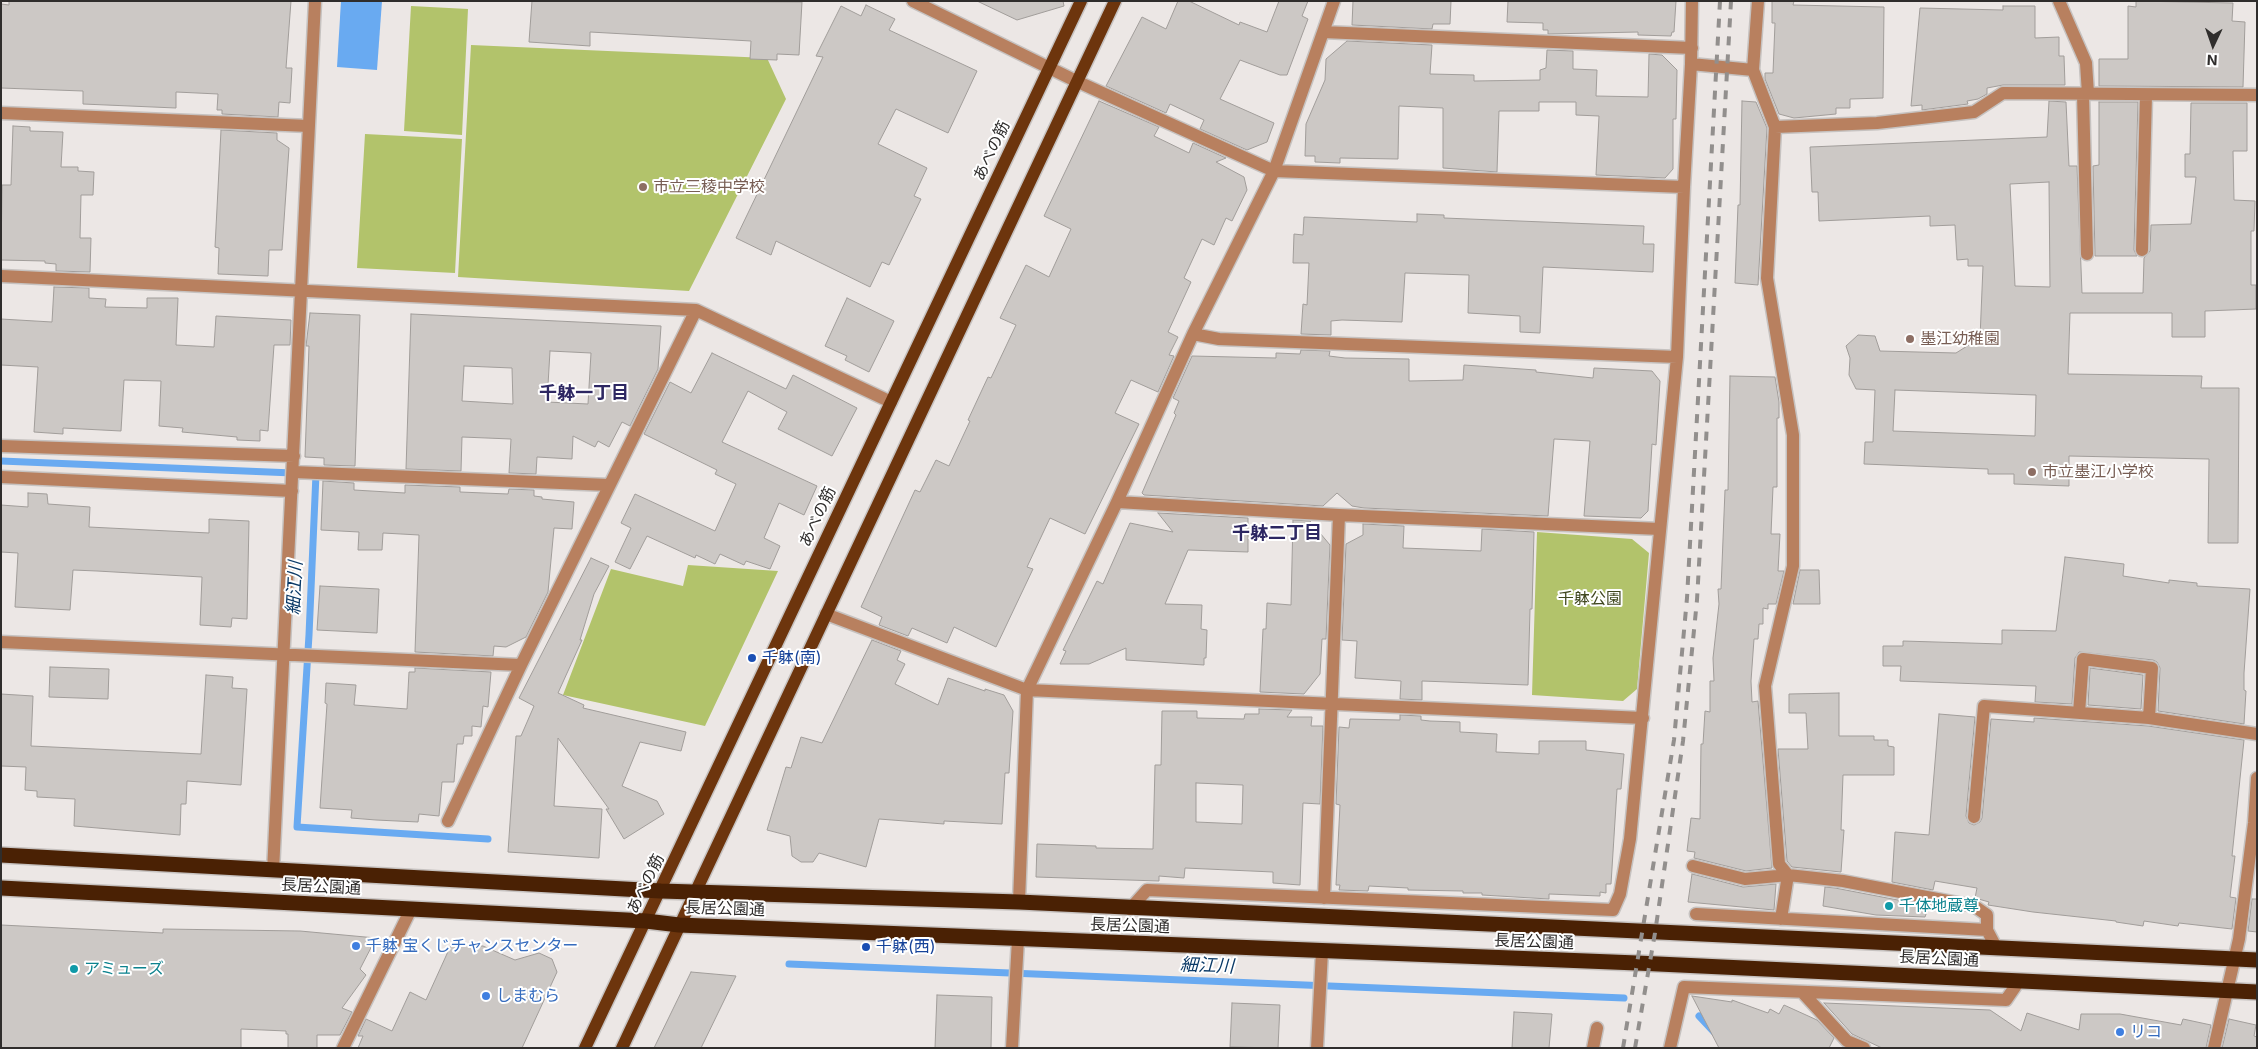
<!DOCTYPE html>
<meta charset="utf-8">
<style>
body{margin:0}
#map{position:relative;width:2258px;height:1049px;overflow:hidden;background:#ece7e5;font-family:Inter,sans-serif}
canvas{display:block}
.frame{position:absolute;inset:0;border:2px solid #2f2d2c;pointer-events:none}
.north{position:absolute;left:2188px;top:20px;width:50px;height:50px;-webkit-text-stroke:4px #fff;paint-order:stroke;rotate:183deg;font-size:14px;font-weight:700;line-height:20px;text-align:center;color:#2f2d2c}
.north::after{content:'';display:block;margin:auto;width:18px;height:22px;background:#2f2d2c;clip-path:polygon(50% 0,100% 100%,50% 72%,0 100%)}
</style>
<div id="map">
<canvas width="2258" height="1049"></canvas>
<div class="frame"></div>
<div class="north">N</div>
</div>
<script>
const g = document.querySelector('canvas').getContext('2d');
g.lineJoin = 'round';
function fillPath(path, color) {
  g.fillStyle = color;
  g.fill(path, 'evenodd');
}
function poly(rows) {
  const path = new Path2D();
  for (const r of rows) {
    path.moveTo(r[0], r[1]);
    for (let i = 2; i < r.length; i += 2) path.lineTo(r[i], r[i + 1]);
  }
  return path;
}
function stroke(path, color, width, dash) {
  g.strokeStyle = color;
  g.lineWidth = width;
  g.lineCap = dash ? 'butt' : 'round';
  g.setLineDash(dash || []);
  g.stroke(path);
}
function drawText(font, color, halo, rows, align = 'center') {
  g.font = font + ' Inter,"Noto Sans JP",sans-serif';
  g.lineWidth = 4;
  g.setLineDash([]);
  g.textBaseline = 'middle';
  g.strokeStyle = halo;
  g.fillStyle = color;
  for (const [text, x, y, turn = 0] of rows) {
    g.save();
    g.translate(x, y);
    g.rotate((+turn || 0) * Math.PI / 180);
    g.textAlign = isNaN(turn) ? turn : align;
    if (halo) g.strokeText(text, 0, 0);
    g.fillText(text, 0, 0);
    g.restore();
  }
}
fillPath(poly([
 [411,6,468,9,462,135,404,131],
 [471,45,767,58,786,99,689,291,458,277],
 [365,134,462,139,455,273,357,268],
 [1537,532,1632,539,1649,553,1637,689,1623,701,1532,695],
 [688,565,778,571,705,726,563,695,611,569,683,586]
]), '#b2c36b');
fillPath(poly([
 [341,1,382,1,377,70,337,67]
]), '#69aaf1');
stroke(poly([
 [1,461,293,473],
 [314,474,316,474,309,635,297,827,488,839],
 [789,964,1624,998],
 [1699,1016,1714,1032]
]), '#69aaf1', 7);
const building = poly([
 [9,1,291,1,286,68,292,68,290,103,279,102,278,117,222,114,222,110,217,110,218,94,176,92,176,108,83,104,83,91,1,88,1,4,9,5,9,1],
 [532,1,802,2,799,55,777,54,777,60,750,59,751,41,590,32,590,46,529,42,532,1],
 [977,1,1063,1,1064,6,1017,20,977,1],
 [1178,1,1189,1,1239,25,1240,22,1267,32,1279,1,1308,1,1302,16,1308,19,1287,75,1280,75,1240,60,1220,99,1274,123,1267,142,1247,150,1200,129,1204,120,1170,104,1166,113,1106,86,1142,17,1166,29,1178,1],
 [1353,1,1451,1,1450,24,1433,24,1432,29,1352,25,1353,1],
 [1508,1,1676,1,1674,32,1672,32,1671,36,1638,35,1638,32,1548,34,1548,30,1543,30,1543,23,1507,22,1508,1],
 [1772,1,1794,1,1793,5,1884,7,1883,98,1850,99,1850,108,1836,108,1836,114,1794,118,1779,114,1765,79,1765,73,1773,73,1775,23,1772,23,1772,1],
 [2136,1,2233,3,2232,21,2245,22,2243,87,2099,86,2099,59,2128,59,2128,6,2136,7,2136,1],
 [866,5,895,19,889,30,977,71,948,133,896,109,878,144,927,168,914,196,921,199,889,265,882,262,870,287,776,241,771,255,736,238,823,57,816,56,841,6,861,16,866,5],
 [2003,6,2035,6,2035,38,2059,37,2059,56,2064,56,2065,85,2003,85,1987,88,1987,94,1978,99,1967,101,1968,104,1922,110,1922,105,1911,106,1920,8,2003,10,2003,6],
 [1347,41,1432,45,1430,74,1474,75,1474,81,1540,80,1540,70,1546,68,1547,50,1573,51,1573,69,1597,70,1596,96,1648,97,1649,54,1662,55,1677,70,1676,119,1673,119,1673,169,1665,178,1596,175,1599,116,1576,115,1576,102,1539,102,1539,111,1499,111,1497,172,1443,168,1443,108,1399,106,1398,159,1340,158,1340,163,1315,162,1315,156,1305,156,1306,124,1325,80,1326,59,1347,41],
 [1099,101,1159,127,1154,136,1189,153,1193,143,1226,158,1216,162,1244,177,1247,190,1232,221,1226,218,1214,245,1202,239,1184,278,1191,282,1168,332,1178,337,1169,355,1174,356,1158,392,1131,380,1115,413,1139,424,1085,534,1050,518,1027,567,1033,569,996,647,954,627,947,643,912,628,908,636,879,625,882,617,861,607,915,490,920,492,936,460,949,466,970,421,968,420,988,377,991,378,1016,325,1000,318,1026,265,1049,277,1071,229,1044,216,1099,101],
 [1742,101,1756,102,1767,128,1758,285,1735,283,1738,205,1740,205,1742,101],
 [2049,101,2066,102,2069,166,2077,166,2082,293,2143,293,2144,258,2150,251,2151,225,2191,224,2196,177,2185,177,2185,154,2190,154,2191,103,2247,103,2247,151,2233,151,2234,200,2255,201,2254,231,2251,231,2251,285,2256,285,2256,309,2205,311,2205,337,2172,337,2172,313,2070,313,2068,374,2202,376,2201,388,2239,388,2238,543,2208,543,2209,459,2069,456,2069,486,2014,484,2014,474,1988,474,1988,469,1864,464,1865,442,1873,442,1875,390,1856,389,1849,375,1850,358,1846,346,1858,335,1875,336,1880,351,1956,353,1980,338,1983,266,1968,266,1968,259,1957,260,1955,225,1930,226,1930,216,1819,221,1818,192,1812,192,1810,147,2047,137,2049,101],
 [2049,182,2050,287,2015,286,2010,184,2049,182],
 [1895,390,2036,395,2035,436,1893,431,1895,390],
 [2099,102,2138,102,2134,250,2137,256,2095,256,2093,166,2099,165,2099,102],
 [13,126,30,127,30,131,63,132,61,167,78,167,78,171,94,172,93,195,81,195,80,238,91,238,90,272,56,271,56,264,45,263,45,261,1,260,2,185,11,185,13,126],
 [221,130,277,133,277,140,289,148,282,250,269,250,268,276,218,274,219,248,215,247,221,130],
 [1417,214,1444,215,1444,218,1644,226,1643,244,1654,244,1653,272,1543,267,1540,333,1520,332,1520,316,1468,313,1469,275,1405,273,1402,322,1342,320,1331,321,1331,335,1301,334,1303,304,1307,305,1309,263,1293,263,1294,234,1303,235,1304,217,1417,222,1417,214],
 [54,287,89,288,89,298,106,299,105,307,147,308,147,298,178,298,176,345,214,347,216,316,291,320,290,345,274,345,268,431,260,430,260,441,237,440,237,437,182,432,183,428,159,426,161,381,124,380,121,431,63,428,63,434,34,432,38,367,1,365,1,319,52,322,54,287],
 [847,298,894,321,869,372,845,360,847,356,825,346,847,298],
 [310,313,360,315,355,466,324,465,324,458,305,457,309,346,306,346,310,313],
 [411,314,661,326,658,369,630,426,622,422,609,447,598,441,595,447,573,436,572,459,537,457,536,474,509,473,511,439,462,437,461,471,406,469,411,314],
 [550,351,591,353,588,404,547,402,550,351],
 [464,366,512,368,513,404,462,401,464,366],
 [1301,350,1330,351,1329,356,1345,358,1409,359,1409,381,1463,380,1464,365,1536,370,1536,372,1593,378,1594,368,1652,371,1660,381,1656,445,1652,444,1648,511,1641,518,1584,516,1590,441,1554,439,1548,516,1364,508,1352,506,1337,493,1323,506,1144,495,1142,493,1176,415,1174,413,1179,401,1173,398,1192,356,1276,358,1276,353,1300,354,1301,350],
 [712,353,786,389,793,375,857,408,832,456,778,429,787,412,748,391,722,442,817,486,804,515,779,503,764,538,780,546,770,569,746,561,744,565,720,554,715,564,696,555,695,558,647,536,630,569,615,562,631,528,621,523,635,494,715,531,736,484,715,474,717,470,644,434,670,382,691,393,712,353],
 [1730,376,1775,377,1779,402,1779,418,1777,418,1777,487,1773,487,1771,534,1780,534,1778,571,1784,571,1776,604,1768,604,1768,609,1763,608,1763,624,1759,624,1758,639,1754,639,1751,681,1752,702,1758,701,1772,868,1746,871,1694,858,1695,852,1687,851,1691,818,1700,819,1701,744,1703,744,1705,711,1710,712,1710,681,1714,681,1713,658,1719,604,1718,589,1721,589,1725,490,1728,490,1730,376],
 [323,481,354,483,354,490,405,493,405,485,460,487,460,492,508,494,509,489,534,490,534,496,542,497,542,499,574,502,572,529,554,528,548,592,526,637,506,647,494,646,493,656,415,652,419,535,383,533,382,550,358,550,359,532,321,530,323,481],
 [28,493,47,494,48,504,90,507,89,527,209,533,209,519,249,521,247,619,232,618,231,627,200,625,202,577,97,571,73,570,70,610,15,607,18,553,1,552,1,505,28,507,28,493],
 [1158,513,1248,518,1248,552,1188,550,1165,604,1202,605,1201,629,1207,630,1206,658,1204,658,1204,665,1126,660,1126,648,1089,664,1060,664,1066,651,1063,650,1097,581,1103,584,1130,523,1173,532,1158,513],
 [1293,520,1310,521,1330,545,1326,639,1322,639,1320,674,1304,694,1260,692,1263,629,1266,629,1267,603,1291,605,1293,520],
 [1363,524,1404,526,1403,548,1481,551,1482,529,1534,532,1532,609,1530,609,1528,685,1422,681,1422,700,1400,699,1401,681,1355,678,1357,641,1342,640,1346,544,1363,535,1363,524],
 [2065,557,2124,564,2123,576,2169,583,2169,580,2197,583,2197,586,2250,589,2244,673,2244,690,2246,691,2244,724,2158,711,2160,668,2157,662,2153,660,2079,652,2075,658,2072,704,2035,702,2036,686,1900,681,1901,666,1883,666,1883,646,1903,646,1903,641,2002,644,2002,630,2056,631,2065,557],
 [591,558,609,566,594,594,580,640,582,640,558,693,584,705,583,708,686,732,681,751,640,742,622,786,657,801,664,814,624,839,606,809,609,809,558,738,554,806,602,809,599,858,508,852,516,736,521,736,534,706,519,698,591,558],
 [1800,570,1819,570,1820,604,1793,604,1800,570],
 [320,586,379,589,377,633,317,630,320,586],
 [872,640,901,651,897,660,905,664,895,684,938,705,948,678,985,691,985,689,1004,695,1013,711,1009,773,1005,773,1002,824,944,821,944,824,879,819,866,867,819,853,813,862,801,862,792,856,790,836,767,830,786,767,791,768,801,737,822,743,872,640],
 [50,667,109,669,108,699,49,697,50,667],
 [415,668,491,672,488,707,483,706,481,727,472,726,472,736,464,736,463,744,457,744,454,782,442,782,439,816,419,814,418,822,376,820,351,818,352,810,320,808,327,704,325,703,326,683,356,685,354,705,407,709,409,672,415,672,415,668],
 [2090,668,2143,675,2141,709,2088,705,2090,668],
 [206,675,233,677,232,688,247,689,241,785,187,781,186,804,181,804,180,835,74,826,75,799,37,797,37,791,25,790,26,767,1,766,1,694,33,696,31,746,201,754,206,675],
 [1839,693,1839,736,1874,736,1874,740,1888,740,1888,746,1894,747,1894,775,1843,775,1841,830,1844,830,1841,872,1792,867,1787,861,1778,749,1808,749,1806,713,1789,713,1789,694,1839,693],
 [1259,709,1292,710,1287,717,1312,717,1311,726,1323,726,1320,804,1303,803,1300,885,1273,883,1273,872,1185,868,1184,878,1159,876,1159,881,1036,877,1037,844,1096,846,1096,848,1153,849,1155,765,1161,765,1162,711,1197,711,1197,718,1244,719,1245,714,1259,714,1259,709],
 [1196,783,1243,785,1242,824,1196,822,1196,783],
 [1939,714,1975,717,1966,816,1969,823,1974,825,1980,822,1982,818,1991,719,2034,722,2034,718,2148,726,2244,740,2232,856,2235,856,2230,897,2236,898,2232,929,2179,923,2178,926,2144,921,2143,926,2116,922,2116,921,2033,912,1988,905,1989,902,1975,898,1977,888,1935,881,1933,890,1892,882,1895,832,1929,835,1939,714],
 [1400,715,1421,716,1421,720,1430,721,1460,722,1460,732,1497,734,1496,752,1539,754,1539,741,1586,741,1586,750,1624,754,1621,789,1617,789,1611,884,1606,884,1606,893,1600,892,1600,896,1549,894,1549,899,1482,895,1482,893,1463,893,1463,891,1408,890,1408,888,1369,886,1368,891,1339,890,1340,885,1336,885,1340,805,1336,804,1339,727,1349,728,1350,719,1400,720,1400,715],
 [1692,874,1743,887,1776,884,1774,910,1688,902,1692,874],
 [1825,887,1835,888,1929,906,1925,917,1876,915,1823,906,1825,887],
 [2252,899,2257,899,2257,932,2248,931,2252,899],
 [1,925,163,933,163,929,300,931,376,938,360,969,366,975,342,1008,352,1012,340,1035,317,1035,317,1048,288,1048,288,1034,286,1034,286,1031,241,1029,241,1048,1,1048,1,925],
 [451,945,483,946,515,960,539,953,552,959,557,972,522,1048,358,1048,363,1036,358,1036,366,1019,392,1031,410,992,426,1000,451,945],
 [691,972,736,976,701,1048,654,1048,691,972],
 [937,995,992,997,991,1048,935,1048,937,995],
 [1692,996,1732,1002,1732,1000,1768,1013,1770,1009,1779,1014,1784,1005,1817,1020,1834,1038,1829,1048,1719,1048,1692,996],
 [1232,1003,1280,1005,1278,1048,1230,1047,1232,1003],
 [1824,1003,1990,1010,2021,1031,2027,1013,2079,1030,2081,1014,2120,1014,2181,1025,2183,1019,2211,1025,2206,1048,1882,1048,1852,1034,1824,1003],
 [1514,1012,1552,1014,1549,1048,1512,1048,1514,1012],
 [2229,1019,2256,1025,2254,1036,2257,1037,2257,1048,2222,1048,2229,1019]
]);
fillPath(building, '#ccc8c5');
stroke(building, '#a19d9a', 1);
const minor = poly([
 [913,1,1076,81,1274,171,1684,187],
 [1758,1,1753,70,1775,127,1767,278,1793,435,1793,566,1765,686,1779,864,1788,875,1781,919],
 [2059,1,2086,63,2088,94],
 [1323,32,1692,48],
 [1691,64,1753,70],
 [2083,94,2087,254],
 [1,113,309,126],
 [1775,127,1877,123,1974,112,2003,93,2257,95],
 [2142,250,2146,95],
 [1,276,696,310,891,402],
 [1193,334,1219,339,1677,357],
 [1,446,294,456],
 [293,472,609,485],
 [1,477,292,491],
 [1117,502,1339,515,1660,529],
 [826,614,1027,690,1643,718],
 [1,642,521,665],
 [2079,713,2083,659,2152,668,2149,718],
 [1974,817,1984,706,2149,718,2257,734],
 [448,821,521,665,696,310],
 [1693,866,1745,879,1788,875,1843,881,1974,906,1987,915,1987,930,1997,949],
 [273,871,315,1],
 [1324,898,1339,515],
 [1019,902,1027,690,1117,502,1193,334,1274,171,1334,1],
 [1130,909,1147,890,1613,910,1620,894,1630,839,1677,357,1684,187,1691,64,1692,1],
 [1696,914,1987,930],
 [1802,992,1847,1041,1864,1048],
 [343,1048,411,909],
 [1012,1048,1018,939],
 [1317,1048,1322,951],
 [1593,1048,1597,1028],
 [1670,1048,1684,987,2006,1000,2019,981],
 [2214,1048,2239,939,2254,823,2257,778]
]);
const major = poly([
 [585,1048,1081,1],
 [622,1048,1115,1]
]);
const highway = poly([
 [1,855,661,891,1019,902,2257,960],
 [1,888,646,921,679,925,1637,963,2257,992]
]);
stroke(minor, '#c6c2c0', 15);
stroke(major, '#c6c2c0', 15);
stroke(highway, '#c6c2c0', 18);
stroke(minor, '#b8805f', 12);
stroke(major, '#6d350d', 12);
stroke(highway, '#4a2104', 15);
stroke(poly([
 [1623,1048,1674,740,1687,598,1720,1],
 [1635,1048,1655,933,1683,741,1697,600,1731,1]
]), '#928f8d', 4, [9, 9]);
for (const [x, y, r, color] of [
 [643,187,5,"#8d6e63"],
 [1910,339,5,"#8d6e63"],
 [2032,472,5,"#8d6e63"],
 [752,658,5,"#1a4fb4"],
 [1889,906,5,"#0f9aa8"],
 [356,946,5,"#3f7fe0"],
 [866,947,5,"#1a4fb4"],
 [74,969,5,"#0f9aa8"],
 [486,996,5,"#3f7fe0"],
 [2120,1032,5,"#3f7fe0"]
]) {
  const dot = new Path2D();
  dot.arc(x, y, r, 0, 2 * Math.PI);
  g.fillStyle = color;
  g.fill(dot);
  stroke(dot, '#fff', 2);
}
drawText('16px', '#2f2d2c', '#fff', [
 ["あべの筋",992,151,-65],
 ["あべの筋",818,517,-65],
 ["あべの筋",646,884,-64],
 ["長居公園通",321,887,3],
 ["長居公園通",725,909,2],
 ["長居公園通",1130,926,2],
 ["長居公園通",1534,942,2],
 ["長居公園通",1939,959,3]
]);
drawText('16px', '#785e54', '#fff', [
 ["市立三稜中学校",653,187],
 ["墨江幼稚園",1920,339],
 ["市立墨江小学校",2042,472]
], 'left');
drawText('16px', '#40471f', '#fff', [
 ["千躰公園",1590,599]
]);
drawText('16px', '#164399', '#fff', [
 ["千躰(南)",762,658],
 ["千躰(西)",876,947]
], 'left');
drawText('16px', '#0d838f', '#fff', [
 ["千体地蔵尊",1899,906],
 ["アミューズ",84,969]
], 'left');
drawText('16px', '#366cbe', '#fff', [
 ["千躰 宝くじチャンスセンター",366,946],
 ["しまむら",496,996],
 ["リコ",2130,1032]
], 'left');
drawText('bold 18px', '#2d2762', '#fff', [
 ["千躰一丁目",584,394],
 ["千躰二丁目",1277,534]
]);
drawText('italic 18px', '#0b3a67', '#fff', [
 ["細江川",295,588,-87],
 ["細江川",1207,966,2]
]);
</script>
